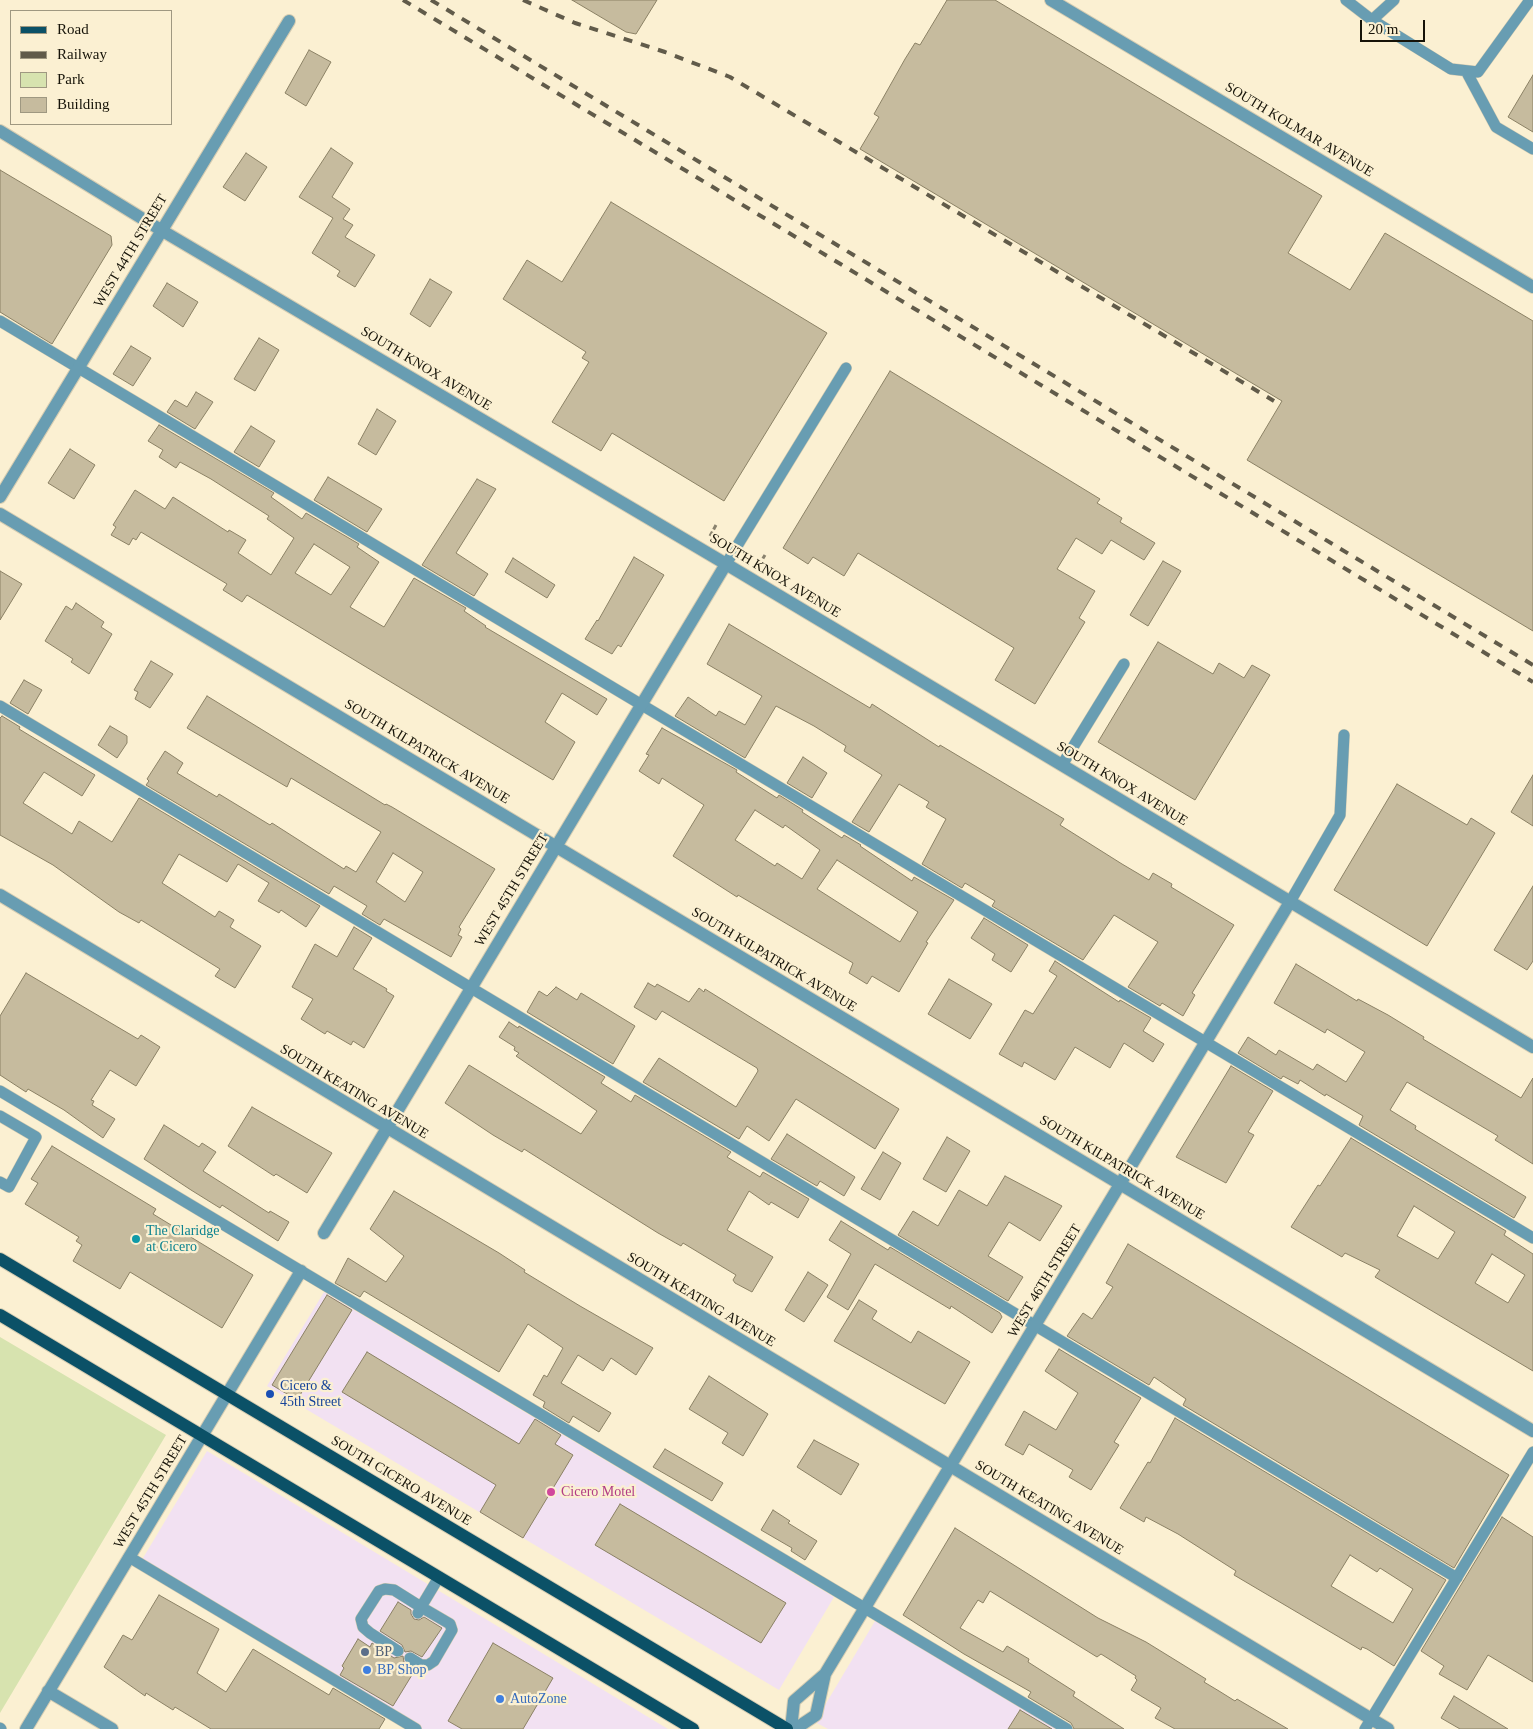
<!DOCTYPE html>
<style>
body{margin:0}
#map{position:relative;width:1533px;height:1729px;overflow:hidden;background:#fbf0d2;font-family:Georgia,serif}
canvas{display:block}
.legend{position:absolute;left:10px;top:10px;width:162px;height:115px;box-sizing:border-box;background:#fbf0d2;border:1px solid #9f9881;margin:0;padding:6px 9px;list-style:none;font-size:15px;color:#161308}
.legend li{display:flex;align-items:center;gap:10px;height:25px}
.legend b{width:25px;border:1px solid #9f9881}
.scale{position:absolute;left:1360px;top:20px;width:65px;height:22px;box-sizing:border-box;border:2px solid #161308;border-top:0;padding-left:6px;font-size:15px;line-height:18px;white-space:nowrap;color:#161308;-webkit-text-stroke:4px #fbf0d2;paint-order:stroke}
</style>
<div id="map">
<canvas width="1533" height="1729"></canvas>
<ul class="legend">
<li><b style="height:6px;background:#0b5167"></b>Road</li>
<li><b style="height:6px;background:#615b4a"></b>Railway</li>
<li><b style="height:14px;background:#d7e3af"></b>Park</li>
<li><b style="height:14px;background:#c6bb9e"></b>Building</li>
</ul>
<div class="scale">20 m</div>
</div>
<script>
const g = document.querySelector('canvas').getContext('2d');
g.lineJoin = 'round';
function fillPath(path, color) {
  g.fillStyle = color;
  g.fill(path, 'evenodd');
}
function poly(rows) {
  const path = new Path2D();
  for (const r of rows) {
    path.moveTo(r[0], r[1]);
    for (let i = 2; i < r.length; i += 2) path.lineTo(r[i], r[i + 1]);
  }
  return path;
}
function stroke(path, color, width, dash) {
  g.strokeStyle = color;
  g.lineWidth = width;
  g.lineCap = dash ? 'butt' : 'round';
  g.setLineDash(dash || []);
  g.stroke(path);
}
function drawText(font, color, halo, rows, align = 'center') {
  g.font = font + ' Georgia,serif';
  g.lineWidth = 4.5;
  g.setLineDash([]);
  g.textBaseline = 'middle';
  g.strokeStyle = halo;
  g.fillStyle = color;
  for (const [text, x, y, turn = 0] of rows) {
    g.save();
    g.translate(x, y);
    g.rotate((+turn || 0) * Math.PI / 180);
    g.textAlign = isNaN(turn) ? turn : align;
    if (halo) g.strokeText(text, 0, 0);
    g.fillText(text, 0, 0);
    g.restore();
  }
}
fillPath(poly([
 [324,1292,834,1597,779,1690,267,1386],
 [207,1451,668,1729,416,1729,140,1563],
 [878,1616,1067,1729,828,1729,815,1722]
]), '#f2e1f2');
fillPath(poly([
 [0,1337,166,1435,0,1713]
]), '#d7e3af');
const building = poly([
 [572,0,657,0,636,34,626,32,572,0],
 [947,0,995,0,1322,196,1288,253,1350,290,1385,233,1533,321,1533,631,1247,460,1282,401,860,149,879,117,874,114,905,59,915,43,920,45,947,0],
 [309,50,331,62,306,106,285,93,309,50],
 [1533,75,1533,132,1508,117,1533,75],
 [331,148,353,163,332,197,350,209,343,219,353,225,345,237,375,255,355,287,337,276,340,271,312,253,333,218,299,197,331,148],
 [246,153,267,167,245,201,223,187,246,153],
 [0,170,111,236,112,245,52,344,0,312,0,170],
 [611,202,827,333,724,501,612,433,601,451,552,422,589,362,582,358,586,352,503,299,527,260,562,282,611,202],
 [430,279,452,292,430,327,410,314,430,279],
 [167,283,198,302,183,327,153,306,167,283],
 [259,338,279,350,255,391,234,379,259,338],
 [131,346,151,358,133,386,113,374,131,346],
 [890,371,1100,499,1097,503,1122,518,1120,522,1155,543,1144,560,1111,540,1102,554,1076,538,1057,569,1095,591,1079,618,1085,622,1035,704,995,680,1014,648,858,553,844,576,813,557,808,564,783,548,890,371],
 [196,392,213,402,195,429,167,412,175,400,187,407,196,392],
 [377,409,396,421,376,455,358,444,377,409],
 [159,425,274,493,271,497,302,519,306,513,359,544,357,547,379,562,350,607,384,627,414,578,466,608,464,611,486,626,485,627,607,699,597,715,562,693,545,722,575,742,553,780,247,595,242,602,223,590,227,584,141,532,136,540,133,538,129,545,111,535,116,527,113,525,135,490,165,509,173,497,228,532,229,530,246,540,238,553,271,575,294,538,267,519,269,516,211,479,180,462,176,468,159,457,163,450,148,441,159,425],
 [314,544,350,567,331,595,295,573,314,544],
 [251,426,275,441,259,467,234,452,251,426],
 [70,449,95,465,74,499,48,483,70,449],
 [328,477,382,509,367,532,314,500,328,477],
 [477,479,496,489,456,553,488,574,474,596,422,565,477,479],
 [634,557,664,575,621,647,618,645,612,654,585,639,597,620,598,621,634,557],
 [513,558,555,585,547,598,505,572,513,558],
 [1163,561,1181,571,1148,626,1130,615,1163,561],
 [0,571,22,584,0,620,0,571],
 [76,603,104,622,101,627,112,634,89,674,71,662,73,659,45,641,66,606,72,610,76,603],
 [729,624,870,708,872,704,939,747,940,745,1064,819,1060,825,1122,864,1149,880,1153,873,1172,884,1171,887,1234,925,1192,993,1195,995,1183,1016,1162,1003,1160,1006,1128,987,1158,942,1114,915,1083,960,992,906,995,901,965,883,962,888,922,864,946,819,926,807,929,802,899,784,869,832,852,822,882,775,844,751,846,746,814,726,776,706,745,758,675,716,688,697,716,716,719,711,745,725,762,696,707,664,729,624],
 [1158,642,1213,674,1219,663,1244,678,1252,665,1270,675,1195,800,1098,742,1158,642],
 [151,661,173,674,150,708,135,699,138,692,134,690,151,661],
 [24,680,42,690,28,714,10,703,24,680],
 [207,696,385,805,386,804,392,807,495,869,459,927,461,929,458,935,462,937,451,957,384,919,380,925,362,914,367,906,334,886,329,894,146,785,149,781,147,779,165,751,183,763,177,773,217,797,219,794,270,825,272,823,344,869,346,866,356,872,381,832,291,778,287,787,187,728,207,696],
 [393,853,423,872,405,902,376,882,393,853],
 [2,716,20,727,19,729,95,775,82,796,44,772,23,803,72,834,79,821,112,842,139,798,320,906,306,927,281,910,279,913,258,901,269,883,238,864,227,882,179,854,162,883,215,917,219,911,234,920,230,927,261,946,235,988,215,976,220,969,141,920,139,923,119,912,53,865,0,835,0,718,2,716],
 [110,726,127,736,127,743,117,758,98,745,110,726],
 [662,728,737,770,736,772,777,798,779,795,803,810,802,812,842,838,844,835,861,845,860,846,912,881,914,877,954,900,926,942,928,943,899,992,872,976,867,984,849,973,853,963,738,895,737,897,673,856,704,805,662,778,659,784,639,771,649,755,646,754,662,728],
 [755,810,783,828,785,825,820,850,802,879,777,863,775,866,735,840,755,810],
 [837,860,918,912,900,942,817,889,837,860],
 [803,757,827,773,812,798,787,783,803,757],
 [1533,775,1533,826,1511,812,1533,775],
 [1397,784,1467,825,1471,818,1495,833,1427,946,1334,890,1397,784],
 [1533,886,1533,961,1527,970,1494,950,1533,886],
 [984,918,1028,945,1011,972,992,960,995,954,971,938,984,918],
 [354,927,372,938,353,969,387,989,386,991,394,996,364,1048,353,1041,351,1045,327,1031,325,1034,301,1019,313,999,292,987,315,944,337,957,354,927],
 [1055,961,1119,1002,1120,1000,1151,1018,1143,1031,1164,1044,1153,1062,1124,1043,1110,1068,1075,1047,1055,1080,1024,1062,1022,1067,999,1054,1025,1010,1033,1014,1057,976,1049,971,1055,961],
 [1296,964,1357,1001,1358,999,1388,1015,1424,1037,1423,1039,1521,1098,1533,1078,1533,1164,1495,1140,1498,1136,1407,1082,1390,1110,1416,1126,1415,1129,1526,1197,1514,1218,1359,1125,1363,1116,1326,1094,1325,1096,1300,1080,1298,1084,1283,1076,1281,1079,1238,1053,1248,1037,1276,1055,1279,1050,1313,1070,1317,1064,1346,1082,1365,1052,1327,1029,1325,1033,1274,1003,1296,964],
 [26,973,138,1039,141,1035,160,1047,136,1086,110,1070,91,1100,94,1101,92,1105,115,1119,103,1138,64,1110,28,1089,26,1092,0,1075,0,1016,26,973],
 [949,979,992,1004,970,1039,928,1014,949,979],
 [648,983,655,987,657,984,689,1002,699,988,704,992,705,989,899,1109,875,1149,796,1099,769,1141,747,1126,739,1139,643,1082,659,1058,736,1107,758,1071,757,1068,662,1011,656,1020,634,1007,648,983],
 [556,987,577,1000,581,993,635,1026,613,1064,527,1012,539,991,547,996,556,987],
 [509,1022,518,1028,519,1026,605,1077,601,1083,631,1102,635,1095,731,1152,727,1157,760,1177,763,1172,809,1199,798,1218,771,1202,769,1205,749,1191,727,1230,773,1257,752,1292,735,1283,733,1280,736,1275,683,1243,681,1246,658,1233,524,1149,522,1152,493,1135,445,1103,469,1065,581,1134,597,1111,516,1056,519,1053,514,1050,515,1047,499,1037,509,1022],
 [1231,1066,1273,1091,1248,1132,1254,1135,1226,1183,1176,1157,1231,1066],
 [252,1107,332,1153,307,1193,276,1174,274,1176,228,1146,252,1107],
 [164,1125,199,1147,202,1143,216,1152,203,1171,269,1213,270,1211,289,1222,278,1241,222,1205,220,1208,191,1190,144,1159,164,1125],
 [787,1134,855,1177,844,1196,820,1181,817,1186,771,1159,787,1134],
 [947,1137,970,1151,946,1192,923,1179,947,1137],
 [1351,1138,1506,1231,1504,1235,1533,1254,1533,1371,1375,1277,1380,1270,1345,1253,1342,1257,1291,1227,1318,1185,1320,1186,1351,1138],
 [1414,1206,1455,1232,1438,1259,1397,1236,1414,1206],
 [1492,1254,1525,1275,1508,1303,1475,1283,1492,1254],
 [52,1146,156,1209,153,1214,253,1275,222,1328,130,1272,120,1289,73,1261,82,1245,76,1241,79,1237,25,1204,38,1183,31,1179,52,1146],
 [883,1152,901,1163,880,1200,861,1189,883,1152],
 [1005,1176,1062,1206,1040,1241,1009,1222,988,1256,1023,1277,1008,1301,898,1235,913,1211,938,1226,959,1190,987,1206,1005,1176],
 [394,1191,499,1253,525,1270,524,1272,580,1306,653,1348,636,1375,611,1358,603,1371,578,1355,561,1383,611,1413,599,1432,573,1416,569,1423,543,1407,545,1402,533,1395,544,1375,547,1377,563,1348,528,1324,499,1372,364,1291,360,1297,335,1283,348,1258,386,1282,404,1256,370,1229,394,1191],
 [841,1221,888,1250,890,1247,1000,1313,1002,1317,992,1333,951,1306,950,1309,875,1264,848,1310,827,1297,851,1254,829,1240,841,1221],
 [1128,1244,1509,1475,1454,1568,1183,1405,1186,1399,1154,1377,1149,1385,1067,1336,1083,1313,1092,1319,1113,1287,1106,1283,1128,1244],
 [808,1272,828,1285,804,1322,785,1310,808,1272],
 [327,1295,352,1310,297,1400,272,1385,327,1295],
 [859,1300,877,1311,872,1319,911,1343,918,1331,970,1362,945,1404,834,1341,859,1300],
 [1059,1349,1141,1398,1114,1442,1119,1445,1091,1490,1069,1477,1073,1470,1029,1444,1023,1455,1005,1445,1024,1411,1056,1430,1078,1393,1045,1371,1059,1349],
 [367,1352,519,1444,535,1419,561,1435,555,1444,573,1455,523,1538,480,1512,496,1485,342,1392,367,1352],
 [709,1376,768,1414,743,1456,722,1443,728,1433,689,1409,709,1376],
 [1175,1418,1446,1580,1394,1666,1367,1649,1362,1647,1361,1650,1234,1575,1236,1571,1178,1534,1146,1517,1144,1522,1120,1508,1148,1462,1150,1463,1175,1418],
 [1350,1555,1377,1572,1380,1568,1413,1589,1393,1623,1331,1586,1350,1555],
 [814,1440,859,1464,841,1495,797,1467,814,1440],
 [665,1449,723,1483,712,1501,653,1467,665,1449],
 [620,1504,786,1603,761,1643,595,1545,620,1504],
 [773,1510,790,1521,788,1523,817,1541,805,1560,791,1551,792,1548,761,1530,773,1510],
 [1502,1517,1533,1537,1533,1682,1488,1655,1467,1690,1439,1674,1444,1666,1421,1651,1502,1517],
 [955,1528,1098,1618,1146,1642,1206,1679,1204,1682,1219,1691,1235,1701,1237,1699,1288,1729,1175,1729,1155,1718,1161,1708,1131,1690,1137,1680,1135,1678,1136,1676,1101,1654,1097,1657,990,1591,983,1603,978,1600,960,1628,1003,1652,1007,1646,1029,1659,1028,1662,1075,1692,1073,1696,1124,1729,1074,1729,1071,1723,1028,1697,1031,1692,964,1654,903,1615,955,1528],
 [159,1595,219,1629,197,1673,226,1692,253,1649,329,1695,333,1688,385,1719,379,1729,211,1729,175,1707,173,1710,146,1693,145,1696,104,1667,123,1635,132,1640,159,1595],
 [398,1602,411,1610,411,1614,414,1619,419,1620,424,1617,442,1628,422,1657,411,1651,405,1652,402,1645,380,1631,398,1602],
 [358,1639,370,1647,372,1643,394,1658,403,1656,404,1662,415,1670,393,1706,340,1675,344,1668,342,1666,358,1639],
 [493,1643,553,1678,523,1729,462,1729,448,1721,493,1643],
 [1454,1696,1508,1729,1460,1729,1441,1718,1454,1696],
 [1020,1710,1052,1729,1008,1729,1020,1710]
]);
fillPath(building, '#c6bb9e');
stroke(building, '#8b8165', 1);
const lane = poly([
 [1346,0,1372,20,1451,69,1478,72,1530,0],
 [1372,20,1394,0],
 [1466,71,1496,127,1533,149],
 [0,321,1533,1238],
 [726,564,846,368],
 [0,706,1457,1578],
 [1062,765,1124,664],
 [1290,902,1340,815,1344,735],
 [0,1091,1067,1729],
 [0,1116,36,1137,9,1187,0,1182],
 [129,1557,416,1729],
 [398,1651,370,1633,363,1627,361,1619,379,1591,385,1589,394,1590,421,1607,439,1577],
 [410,1658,421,1665,428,1665,434,1661,452,1630,450,1624,421,1607,418,1613],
 [0,1728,1,1729],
 [1365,1729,1533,1452]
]);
const street = poly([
 [1051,0,1533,287],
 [0,131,161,230,726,564,1533,1047],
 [0,497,289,21],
 [0,514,1533,1431],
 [0,895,1388,1729],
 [324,1233,726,564],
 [48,1691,112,1729],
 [26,1729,301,1271],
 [791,1729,794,1701,825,1674],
 [795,1729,816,1715,825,1674,1290,902]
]);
const primary = poly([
 [0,1259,787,1729],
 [0,1315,693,1729]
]);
stroke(lane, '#d6cdb2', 12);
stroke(street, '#d6cdb2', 14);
stroke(primary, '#d6cdb2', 14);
stroke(poly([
 [710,536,716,525],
 [759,565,765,555]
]), '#89826e', 3, [5, 2.5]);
stroke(lane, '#689db2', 11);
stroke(street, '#689db2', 12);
stroke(primary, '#0b5167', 12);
stroke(poly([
 [403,0,1533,682],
 [431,0,1533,665],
 [523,0,575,23,665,52,730,77,1274,401]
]), '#615b4a', 4, [9, 9]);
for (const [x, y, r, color] of [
 [136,1239,5,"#0f9aa8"],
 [270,1394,5,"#1a4fb4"],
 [551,1492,5,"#d1479c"],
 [365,1652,5,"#5c6f8a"],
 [367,1670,5,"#3f7fe0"],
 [500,1699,5,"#3f7fe0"]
]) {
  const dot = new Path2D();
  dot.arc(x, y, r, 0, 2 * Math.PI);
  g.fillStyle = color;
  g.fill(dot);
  stroke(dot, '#fbf0d2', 2);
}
drawText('14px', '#161308', '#fbf0d2', [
 ["SOUTH KOLMAR AVENUE",1299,130,31],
 ["WEST 44TH STREET",131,251,-59],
 ["SOUTH KNOX AVENUE",426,369,31],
 ["SOUTH KNOX AVENUE",775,576,31],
 ["SOUTH KILPATRICK AVENUE",427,752,31],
 ["SOUTH KNOX AVENUE",1122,784,31],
 ["WEST 45TH STREET",512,890,-59],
 ["SOUTH KILPATRICK AVENUE",774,960,31],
 ["SOUTH KEATING AVENUE",354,1092,31],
 ["SOUTH KILPATRICK AVENUE",1122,1168,31],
 ["WEST 46TH STREET",1045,1281,-59],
 ["SOUTH KEATING AVENUE",701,1300,31],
 ["SOUTH CICERO AVENUE",401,1481,31],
 ["WEST 45TH STREET",151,1492,-59],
 ["SOUTH KEATING AVENUE",1049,1508,31]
]);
drawText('14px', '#0d838f', '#fbf0d2', [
 ["The Claridge",146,1231],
 ["at Cicero",146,1247]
], 'left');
drawText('14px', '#164399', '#fbf0d2', [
 ["Cicero &",280,1386],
 ["45th Street",280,1402]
], 'left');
drawText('14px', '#b23c85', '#fbf0d2', [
 ["Cicero Motel",561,1492]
], 'left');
drawText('14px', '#4e5e75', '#fbf0d2', [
 ["BP",375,1652]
], 'left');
drawText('14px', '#366cbe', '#fbf0d2', [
 ["BP Shop",377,1670],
 ["AutoZone",510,1699]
], 'left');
</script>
